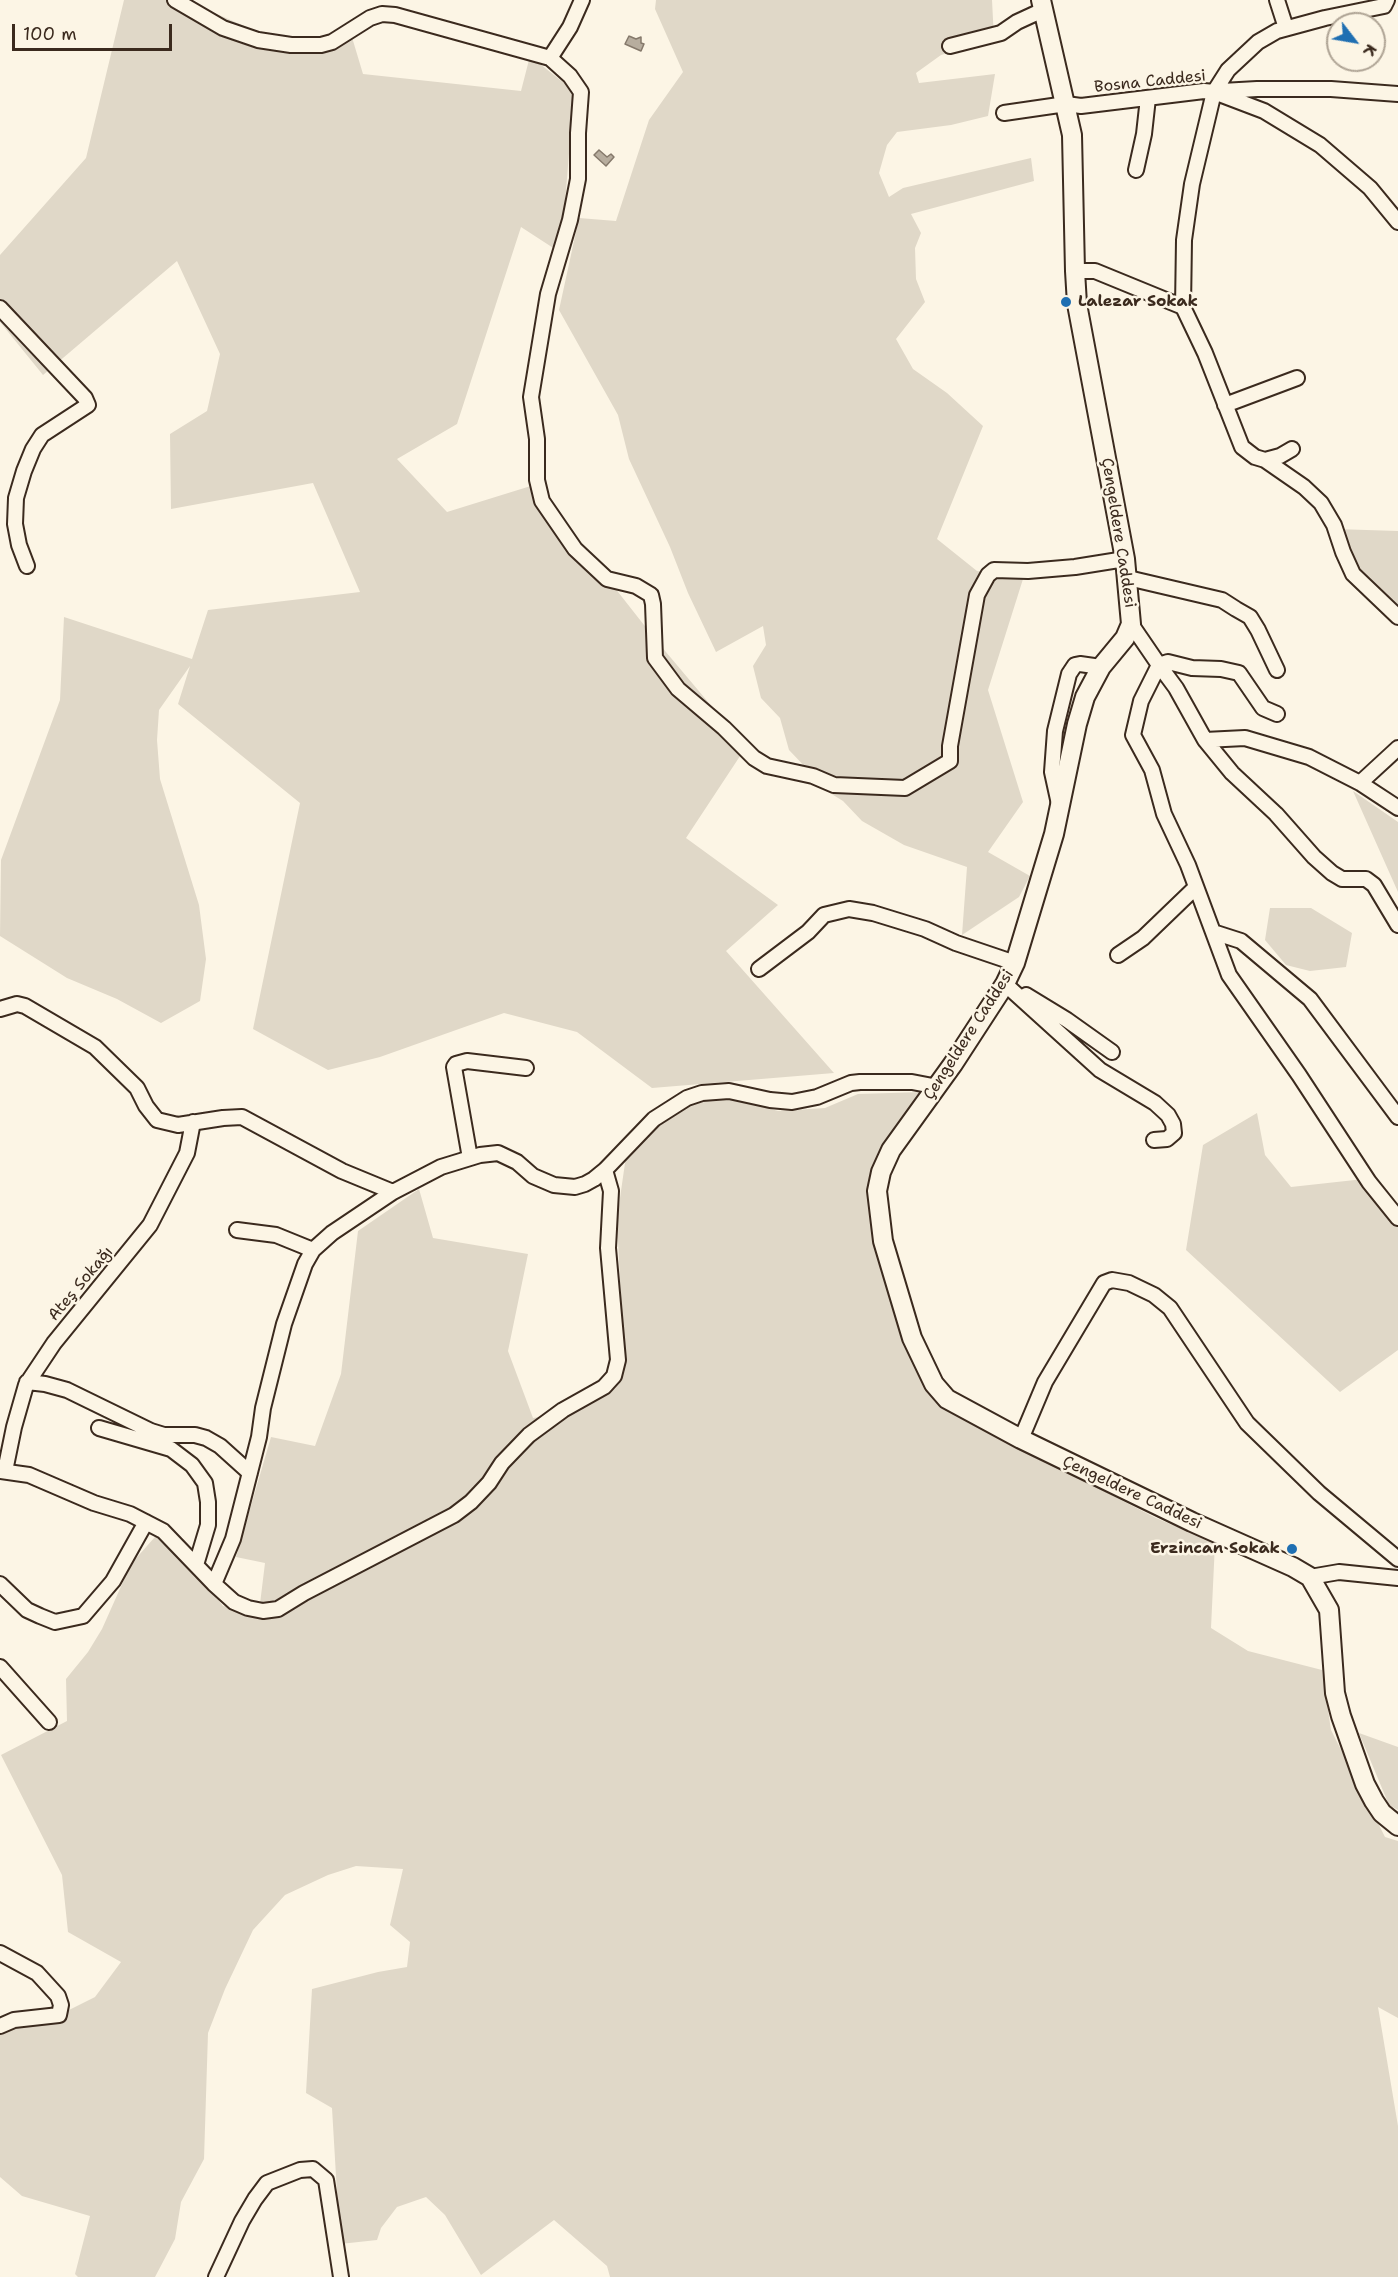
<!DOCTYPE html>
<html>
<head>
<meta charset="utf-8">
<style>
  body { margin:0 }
  #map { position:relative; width:1398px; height:2277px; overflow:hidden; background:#fcf5e5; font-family:"Shantell Sans",sans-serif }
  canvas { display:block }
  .north { position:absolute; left:1326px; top:12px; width:60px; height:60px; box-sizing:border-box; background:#fcf5e5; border:2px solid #afa495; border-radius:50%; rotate:121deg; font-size:16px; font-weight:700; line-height:24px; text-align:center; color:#3b2a1e }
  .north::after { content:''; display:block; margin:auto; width:21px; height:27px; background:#1f6fb2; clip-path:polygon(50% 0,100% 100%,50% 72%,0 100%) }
  .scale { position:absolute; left:12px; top:24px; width:160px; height:27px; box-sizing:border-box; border:3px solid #3b2a1e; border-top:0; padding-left:8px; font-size:18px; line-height:21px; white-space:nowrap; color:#3b2a1e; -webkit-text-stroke:4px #fcf5e5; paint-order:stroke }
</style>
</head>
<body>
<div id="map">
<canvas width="1398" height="2277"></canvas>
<div class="north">K</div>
<div class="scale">100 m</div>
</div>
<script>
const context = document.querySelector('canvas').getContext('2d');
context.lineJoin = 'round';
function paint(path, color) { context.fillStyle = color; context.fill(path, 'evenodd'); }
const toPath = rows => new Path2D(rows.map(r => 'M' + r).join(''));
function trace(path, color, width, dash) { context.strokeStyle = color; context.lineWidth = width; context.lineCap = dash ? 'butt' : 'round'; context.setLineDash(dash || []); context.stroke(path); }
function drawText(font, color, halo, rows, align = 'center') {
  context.font = font + ' "Shantell Sans",sans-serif'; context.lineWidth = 5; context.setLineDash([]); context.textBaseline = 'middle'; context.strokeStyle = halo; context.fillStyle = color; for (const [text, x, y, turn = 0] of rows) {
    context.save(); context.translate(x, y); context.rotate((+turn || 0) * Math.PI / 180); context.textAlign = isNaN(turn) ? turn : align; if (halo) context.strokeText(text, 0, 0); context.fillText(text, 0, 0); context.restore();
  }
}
paint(toPath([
  [124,0,185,0,251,29,315,48,351,34,363,74,521,91,530,56,574,91,561,253,521,227,457,424,397,459,447,512,534,485,655,639,746,747,686,838,778,905,726,951,834,1073,652,1088,577,1032,504,1013,380,1057,328,1070,253,1029,300,803,178,704,190,666,159,710,157,740,160,779,199,905,206,959,200,1001,161,1023,117,999,67,978,0,936,1,860,60,700,64,617,192,659,208,610,360,592,313,483,171,509,170,434,207,411,220,354,177,261,43,375,0,322,0,255,86,158],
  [656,0,992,0,994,39,941,55,916,73,919,83,995,74,988,116,951,125,897,132,887,145,879,173,889,197,903,188,1031,158,1034,181,911,214,921,233,915,248,916,279,925,302,896,339,913,369,947,393,983,426,937,539,977,571,1023,579,988,690,1023,802,988,852,1030,876,1019,897,962,935,967,867,904,845,862,821,843,801,830,793,789,750,780,718,761,698,753,666,766,645,763,626,716,652,688,593,670,547,629,459,618,415,559,310,579,218,616,221,649,120,683,72,655,9],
  [1335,529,1398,531,1398,617,1359,576],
  [1353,791,1398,822,1398,892],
  [1270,908,1311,908,1352,933,1346,967,1310,971,1286,965,1265,940],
  [923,1092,870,1188,926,1385,1015,1445,1156,1518,1215,1543,1211,1628,1248,1651,1322,1670,1331,1730,1385,1837,1398,1841,1398,2018,1378,2007,1398,2126,1398,2277,610,2277,607,2266,554,2220,481,2275,445,2215,426,2197,397,2207,381,2228,377,2240,340,2244,332,2108,306,2093,312,1989,378,1972,407,1967,410,1942,390,1925,403,1869,356,1866,328,1875,285,1895,253,1930,225,1989,208,2033,204,2159,181,2202,175,2239,155,2277,78,2277,75,2274,90,2216,22,2196,0,2177,0,2026,59,2015,95,1997,121,1962,68,1932,62,1875,1,1755,67,1721,66,1679,88,1652,102,1629,131,1564,162,1529,223,1606,259,1612,265,1563,236,1557,271,1437,315,1446,341,1374,358,1231,419,1189,433,1238,528,1254,508,1351,533,1418,563,1413,624,1366,617,1219,626,1156,687,1101,721,1094,778,1111,825,1108,858,1094],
  [1257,1113,1265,1155,1291,1187,1364,1179,1398,1219,1398,1350,1340,1392,1186,1250,1203,1145],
  [1359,1733,1398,1747,1398,1810,1389,1805]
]), '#e0d8c8');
const water = toPath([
  [629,36,636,39,641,37,641,43,644,44,641,51,625,44,629,36],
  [599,150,607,157,611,154,614,157,606,166,594,155,599,150]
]);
paint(water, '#b7ad9e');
trace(water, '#85796b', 1.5);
const minor = toPath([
  [175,0,223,28,258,40,291,45,321,45,332,42,370,18,382,14,395,15,550,58,570,76,581,92,578,133,578,179,570,220,548,294,531,397,537,439,537,480,542,501,575,549,607,579,636,586,651,595,653,604,655,658,678,689,724,728,754,758,767,766,813,776,834,785,905,788,950,761,950,746,977,595,988,575,994,570,1028,571,1075,567,1125,559],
  [1277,0,1286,28],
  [1387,0,1384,6,1325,18,1277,31,1258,42,1228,70,1214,92,1192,184,1184,240,1183,307,1205,353,1242,447,1255,457,1265,460,1304,487,1321,503,1334,525,1343,552,1353,574,1398,617],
  [950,46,1001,33,1017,22,1043,10],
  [550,58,570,27,582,0],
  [1222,91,1257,89,1331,89,1398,94],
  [1004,113,1066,104,1081,106,1204,91,1214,92,1264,111,1320,145,1370,188,1398,222],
  [1136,170,1144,134,1148,98],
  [1075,271,1095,271,1183,307],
  [0,308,85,398,88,405,42,435,33,449,24,471,16,498,15,524,19,545,27,566],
  [1225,405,1297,378],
  [1265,460,1280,456,1292,449],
  [1128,578,1222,600,1236,609,1250,617,1258,630,1277,670],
  [1131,624,1159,665,1141,701,1133,735,1152,770,1164,814,1188,865,1229,975,1299,1075,1369,1182,1398,1218],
  [1277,714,1263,708,1239,673,1221,669,1192,668,1168,662,1159,665,1176,688,1205,740,1245,738,1309,757,1360,783,1398,808],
  [1205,740,1232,773,1276,814,1314,857,1332,873,1342,879,1366,879,1374,885,1398,925],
  [1360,783,1398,748],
  [1059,804,1052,772,1055,731,1069,674,1075,665,1080,664,1101,667],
  [1213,932,1241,941,1310,999,1398,1117],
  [1118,955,1143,938,1196,887],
  [759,969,808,932,824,915,849,909,873,913,925,929,956,943,1015,963],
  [1005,984,1100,1070,1155,1103,1168,1115,1173,1124,1174,1133,1167,1139,1154,1140],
  [1026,995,1067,1020,1112,1052],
  [0,1009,17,1004,25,1006,95,1047,137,1088,146,1106,157,1120,178,1125,223,1118,242,1117,342,1171,393,1192],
  [470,1158,454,1067,456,1064,467,1061,526,1068],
  [237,1230,276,1235,313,1250],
  [27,1382,45,1384,67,1390,151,1431,164,1435,195,1435,206,1438,220,1446,250,1473],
  [99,1428,171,1449,192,1465,205,1483,208,1502,208,1525,196,1565],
  [1021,1439,1045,1382,1104,1283,1112,1280,1129,1283,1154,1295,1170,1308,1247,1423,1319,1493,1398,1559],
  [0,1471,29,1475,94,1503,130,1514,163,1531,214,1584,234,1602,248,1608,263,1611,278,1609,304,1593,454,1515,471,1502,489,1483,502,1463,529,1435,563,1410,604,1387,614,1376,618,1360,608,1248,611,1191,605,1170],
  [5,1471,14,1427,26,1385,54,1343,150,1225,187,1153,193,1122],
  [1310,1577,1339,1572,1398,1578],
  [0,1584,27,1610,40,1616,55,1622,83,1616,113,1581,146,1522],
  [214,1584,233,1539,259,1437,263,1408,284,1324,305,1264,313,1250,332,1233,393,1192,441,1167,480,1155,498,1153,517,1162,533,1176,554,1185,575,1187,585,1184,594,1179,605,1170,654,1119,687,1098,702,1093,729,1091,770,1100,792,1102,817,1097,851,1083,860,1082,912,1082,938,1087],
  [0,1667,49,1722],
  [0,1953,37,1973,58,1996,61,2005,59,2015,14,2020,0,2026],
  [216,2277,242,2221,255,2199,267,2183,300,2170,313,2169,326,2180,341,2277]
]);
const major = toPath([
  [1041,0,1072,135,1075,271,1077,304,1125,559,1131,624,1125,638,1101,667,1085,697,1077,724,1054,834,1015,963,1005,984,953,1064,891,1150,881,1172,877,1191,883,1241,912,1338,934,1384,947,1399,1021,1439,1192,1522,1293,1567,1310,1577,1329,1610,1335,1693,1341,1716,1365,1784,1374,1801,1382,1813,1398,1826]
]);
trace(minor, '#3b2a1e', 18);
trace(major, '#3b2a1e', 22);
trace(minor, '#fcf5e5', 14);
trace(major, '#fcf5e5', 18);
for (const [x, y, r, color] of [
  [1066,302,6,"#1f6fb2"],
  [1292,1549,6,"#1f6fb2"]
]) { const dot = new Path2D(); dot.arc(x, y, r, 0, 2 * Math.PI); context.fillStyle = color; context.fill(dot); trace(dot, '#fcf5e5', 2); }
drawText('16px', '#3b2a1e', '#fcf5e5', [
  ["Bosna Caddesi",1150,82,-6],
  ["Çengeldere Caddesi",1118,533,81],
  ["Çengeldere Caddesi",969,1035,-57],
  ["Ateş Sokağı",81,1284,-50],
  ["Çengeldere Caddesi",1132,1493,25]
]);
drawText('bold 16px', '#3b2a1e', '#fcf5e5', [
  ["Lalezar Sokak",1078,302],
  ["Erzincan Sokak",1280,1549,"right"]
], 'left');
</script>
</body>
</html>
